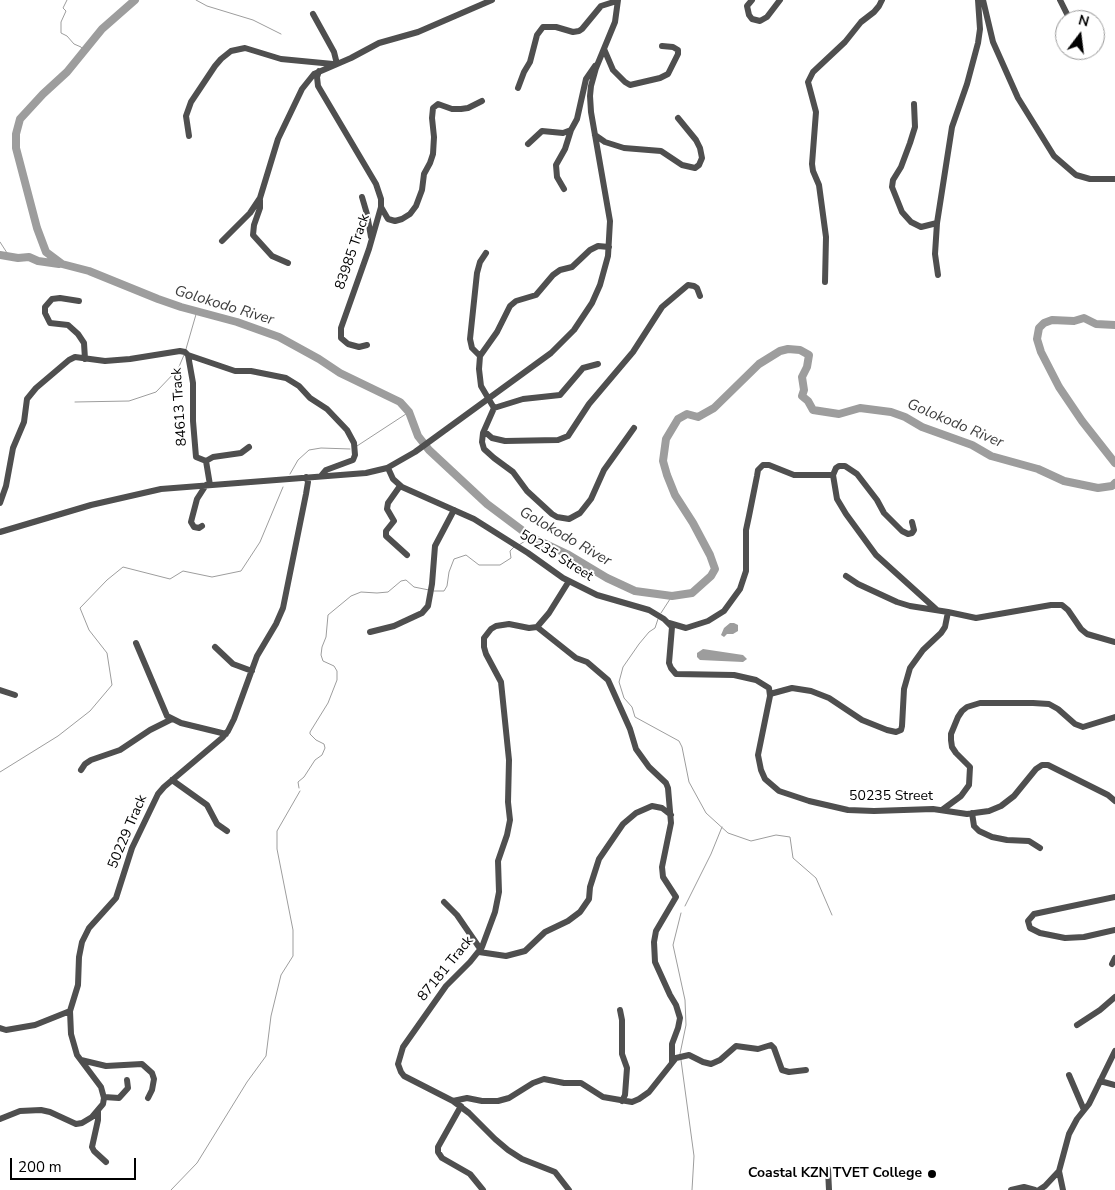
<!DOCTYPE html>
<html>
<head>
<meta charset="utf-8">
<style>
  body { margin:0 }
  #map { position:relative; width:1115px; height:1190px; overflow:hidden; background:#fff; font-family:"Nunito Sans",sans-serif }
  canvas { display:block }
  .north { position:absolute; left:1055px; top:10px; width:50px; height:50px; box-sizing:border-box; background:#fff; border:1px solid #999; border-radius:50%; rotate:15deg; font-size:14px; font-weight:700; line-height:20px; text-align:center; color:#000 }
  .north::after { content:''; display:block; margin:auto; width:18px; height:22px; background:#000; clip-path:polygon(50% 0,100% 100%,50% 72%,0 100%) }
  .scale { position:absolute; left:10px; top:1158px; width:126px; height:22px; box-sizing:border-box; border:2px solid #000; border-top:0; padding-left:6px; font-size:15px; line-height:18px; white-space:nowrap; color:#000; -webkit-text-stroke:4px #fff; paint-order:stroke }
</style>
</head>
<body>
<div id="map">
<canvas width="1115" height="1190"></canvas>
<div class="north">N</div>
<div class="scale">200 m</div>
</div>
<script>
const context = document.querySelector('canvas').getContext('2d');
context.lineJoin = 'round';
function paint(path, color) { context.fillStyle = color; context.fill(path, 'evenodd'); }
const toPath = rows => new Path2D(rows.map(r => 'M' + r).join(''));
function trace(path, color, width, dash) { context.strokeStyle = color; context.lineWidth = width; context.lineCap = dash ? 'butt' : 'round'; context.setLineDash(dash || []); context.stroke(path); }
function drawText(font, color, halo, rows, align = 'center') {
  context.font = font + ' "Nunito Sans",sans-serif'; context.lineWidth = 4; context.setLineDash([]); context.textBaseline = 'middle'; context.strokeStyle = halo; context.fillStyle = color; for (const [text, x, y, turn = 0] of rows) {
    context.save(); context.translate(x, y); context.rotate((+turn || 0) * Math.PI / 180); context.textAlign = isNaN(turn) ? turn : align; if (halo) context.strokeText(text, 0, 0); context.fillText(text, 0, 0); context.restore();
  }
}
paint(toPath([
  [730,623,734,623,738,625,738,631,733,634,727,634,724,637,721,635,724,628],
  [703,649,743,655,747,659,743,662,700,660,697,657,697,653]
]), '#9d9d9d');
trace(toPath([
  [67,0,63,8,66,11,61,22,61,33,67,36,74,44,81,47,84,51],
  [196,0,207,6,253,20,281,34],
  [0,242,9,256],
  [186,349,197,311],
  [75,402,129,401,156,392,178,369,184,355],
  [357,446,409,412],
  [290,474,298,460,309,450,321,448,350,449],
  [519,545,531,537],
  [434,591,444,591,447,586,449,572,454,559,466,555,479,565,500,565,511,558,510,551,514,547],
  [661,613,672,596],
  [658,619,655,628,649,632,639,644,623,667,619,682,624,698,632,707,635,717,679,741,682,747,689,782,706,813,728,833,751,841,776,835,790,837,793,858,816,878,832,915],
  [0,772,58,736,90,711,112,685,107,653,89,630,80,608,107,580,123,567,170,579,183,571,212,577,241,571,260,542,283,487],
  [299,788,298,782,304,777,315,760,322,755,325,748,324,744,316,740,310,734,310,732,328,703,337,680,337,671,334,666,323,661,321,655,322,647,326,637,328,615,351,596,361,592,377,593,388,592,401,581,406,580,414,587,429,590],
  [685,906,711,854,722,827],
  [680,1054,686,1025,685,1000,673,945,681,913],
  [681,1060,694,1156,692,1190],
  [171,1190,197,1163,247,1082,266,1056,271,1016,281,975,293,956,293,930,277,849,277,831,300,791]
]), '#9d9d9d', 1);
trace(toPath([
  [135,0,102,29,67,72,43,94,20,119,16,134,16,148,37,228,46,252,62,264,89,271,158,299,181,307,237,322,279,337,319,359,340,373,400,402,409,412,418,436,429,450,487,504,531,537,567,554,607,578,635,591,672,596,692,593,711,576,715,569,710,555,693,523,675,495,667,475,663,461,666,439,678,419,687,414,698,417,714,408,759,364,780,351,788,349,800,350,809,355,807,367,802,377,804,390,802,396,808,401,813,410,839,414,860,408,891,412,905,417,922,427,972,445,991,456,1038,469,1064,481,1098,488,1112,486,1115,483],
  [0,255,18,258,29,257,38,261,59,264],
  [1115,325,1096,324,1084,318,1074,321,1052,320,1044,323,1039,328,1037,339,1041,352,1059,387,1082,421,1115,463]
]), '#9d9d9d', 8);
trace(toPath([
  [752,0,747,6,749,15,752,19,760,21,767,17,780,0],
  [983,0,993,42,1018,98,1054,156,1076,175,1090,179,1115,179],
  [1060,0,1070,20],
  [313,14,334,52,337,64],
  [604,49,613,70,625,82,630,85,660,78,668,74,678,54,678,50,673,47,662,46],
  [319,71,317,77,318,86,376,184,381,199,381,207,369,249,341,328,341,338,348,344,359,347,367,345],
  [518,88,524,72,530,62,537,35,543,27,556,27,573,32,579,31,582,29,601,6,617,1],
  [914,104,915,127,910,143,901,167,893,180,892,187,902,212,911,222,921,227,937,223],
  [595,135,605,142,624,148,661,151,682,165,695,168,699,165,702,158,700,148,696,140,678,118],
  [189,136,186,116,191,102,215,66,221,59,231,51,245,48,281,59,333,64],
  [528,144,542,131,563,133,571,130],
  [564,189,557,177,556,165,565,149,571,130,577,119,586,79,595,66],
  [362,197,367,214,371,237],
  [260,200,260,208,254,225,253,235,272,256,288,263],
  [381,207,388,219,395,221,402,219,410,214,416,206,422,190,424,174,430,163,433,154,434,137,432,118,433,108,438,104,452,109,461,109,468,108,482,101],
  [222,241,250,213,260,198,278,139,302,89,314,74,351,58,379,43,418,32,492,0],
  [609,247,598,246,590,250,572,267,560,270,553,275,536,295,516,301,510,306,497,332,480,356,479,369,481,386,494,408,483,433,482,442,484,449,494,458,513,472,527,491,552,514,557,517,569,519,580,513,591,499,604,470,634,428],
  [938,275,935,254,937,223,952,127,967,84,978,43,980,29,978,0],
  [825,282,826,237,819,185,813,171,812,164,816,112,808,82,813,72,845,42,861,22,874,12,879,6,882,0],
  [79,301,60,298,52,299,45,307,45,313,50,323,68,325,78,334,84,343,85,359],
  [188,355,193,383,193,421,196,457,206,461],
  [480,356,472,348,470,339,477,273,480,262,486,253],
  [494,408,523,399,560,395,583,368,598,364],
  [484,431,492,438,505,441,558,440,568,436,589,404,633,352,662,307,688,285,694,286,697,288,700,296],
  [388,468,393,479,402,487,474,519,528,553,563,578,597,595,649,610,664,619,672,627,669,663,671,668,676,674,734,675,756,680,769,688,770,696,758,755,761,770,765,779,779,791,809,801,848,810,874,811,933,809,967,814,989,811,1001,806,1014,796,1036,769,1042,765,1048,765,1108,795,1115,801],
  [210,485,206,461,213,457,241,453,249,447],
  [400,486,388,503,387,509,394,521,386,531,386,536,407,555],
  [0,503,6,486,13,448,24,422,27,399,36,388,69,360,75,357,105,361,130,359,180,351,185,352,188,355,235,371,251,371,286,378,299,386,310,398,327,409,347,430,354,443,355,455,353,460,326,470,321,476],
  [912,522,914,530,912,533,908,534,902,531,884,513,877,500,857,474,845,466,839,466,836,468,833,475,837,499,846,514,876,555,937,610],
  [202,526,199,528,194,527,191,522,192,518,197,499,206,485],
  [0,532,91,505,161,489,366,473,387,468,415,452,551,353,574,330,592,303,600,285,608,256,610,221,591,112,590,96,591,86,596,68,615,22,618,0],
  [846,576,858,584,897,602,910,606,948,612],
  [569,581,549,613,537,627,529,628,509,624,496,626,491,629,484,638,484,647,486,654,501,682,509,760,508,802,510,820,507,835,498,861,499,892,495,912,482,947,470,962,446,986,403,1047,398,1064,401,1072,404,1076,453,1101,469,1113,495,1139,508,1150,522,1159,555,1172,569,1190],
  [669,623,686,628,708,621,724,611,740,589,746,571,746,530,749,516,757,476,758,470,763,465,769,465,794,475,833,475],
  [537,627,576,658,587,662,608,680,630,729,636,749,649,767,666,783,668,788,671,823,662,867,663,877,676,897,656,931,654,942,655,962,670,995,676,1005,680,1018,678,1028,672,1044,672,1062],
  [370,632,394,626,422,613,428,606,432,584,435,546,454,510],
  [136,643,167,716,181,723,226,734],
  [215,647,233,664,252,671],
  [0,690,15,695],
  [770,694,792,688,811,691,829,698,862,720,887,730,896,732,901,730,902,726,904,689,910,668,923,650,941,633,945,627,948,612,976,618,1051,605,1062,605,1068,610,1081,629,1087,634,1115,642],
  [81,770,85,764,91,760,120,750,150,730,172,719],
  [172,780,207,805,217,824,227,831],
  [942,810,961,796,969,785,970,767,956,753,952,747,951,740,951,734,958,717,962,711,967,707,980,703,1033,703,1049,704,1058,709,1075,724,1083,727,1115,717],
  [972,813,974,826,979,831,992,837,1007,840,1029,841,1040,848],
  [1115,897,1034,914,1028,921,1030,928,1040,933,1065,938,1084,937,1115,930],
  [444,902,457,915,481,950],
  [479,952,506,956,525,951,545,932,568,921,580,912,589,899,590,887,599,859,623,824,636,813,652,806,662,808,671,815],
  [1112,964,1115,958],
  [620,1010,622,1020,622,1054,627,1068,625,1095,622,1101],
  [1077,1025,1100,1010,1115,997],
  [0,1028,6,1030,35,1025,70,1011],
  [81,1060,106,1066,142,1064,152,1073,154,1079,152,1090,148,1098],
  [1069,1075,1084,1110],
  [1100,1081,1115,1085],
  [104,1097,119,1098,128,1088,127,1080],
  [453,1101,467,1098,482,1101,498,1101,509,1098,533,1083,544,1079,564,1083,581,1083,603,1097,632,1102,639,1099,649,1092,676,1058,689,1055,703,1062,711,1064,720,1060,736,1046,758,1049,771,1045,774,1048,782,1070,789,1072,806,1070],
  [461,1106,438,1147,438,1152,442,1158,470,1174,483,1190],
  [98,1111,98,1120,92,1147,94,1151,106,1162],
  [0,1119,20,1111,41,1110,50,1112,76,1124,82,1123,92,1117,103,1104,104,1098,101,1087,77,1055,71,1034,70,1011,78,985,79,957,82,942,89,928,116,898,132,848,158,794,164,787,222,738,228,731,234,719,257,656,276,624,283,608,306,494,308,482,306,477],
  [828,1169,829,1190],
  [1011,1190,1024,1187,1035,1190],
  [1039,1190,1045,1186,1059,1171],
  [1063,1190,1059,1171,1069,1134,1077,1119,1089,1104,1115,1051]
]), '#4f4f4f', 6);
for (const [x, y, r, color] of [
  [932,1174,5,"#000"]
]) { const dot = new Path2D(); dot.arc(x, y, r, 0, 2 * Math.PI); context.fillStyle = color; context.fill(dot); trace(dot, '#fff', 2); }
drawText('14px', '#000', '#fff', [
  ["83985 Track",353,252,-71],
  ["84613 Track",180,407,-94],
  ["50235 Street",556,556,32],
  ["50235 Street",891,797],
  ["50229 Track",128,832,-67],
  ["87181 Track",446,969,-51]
]);
drawText('bold 14px', '#000', '#fff', [
  ["Coastal KZN TVET College",922,1174]
], 'right');
drawText('italic 15px', '#3e3e3e', '#fff', [
  ["Golokodo River",224,306,17],
  ["Golokodo River",955,424,23],
  ["Golokodo River",565,537,30]
]);
</script>
</body>
</html>
